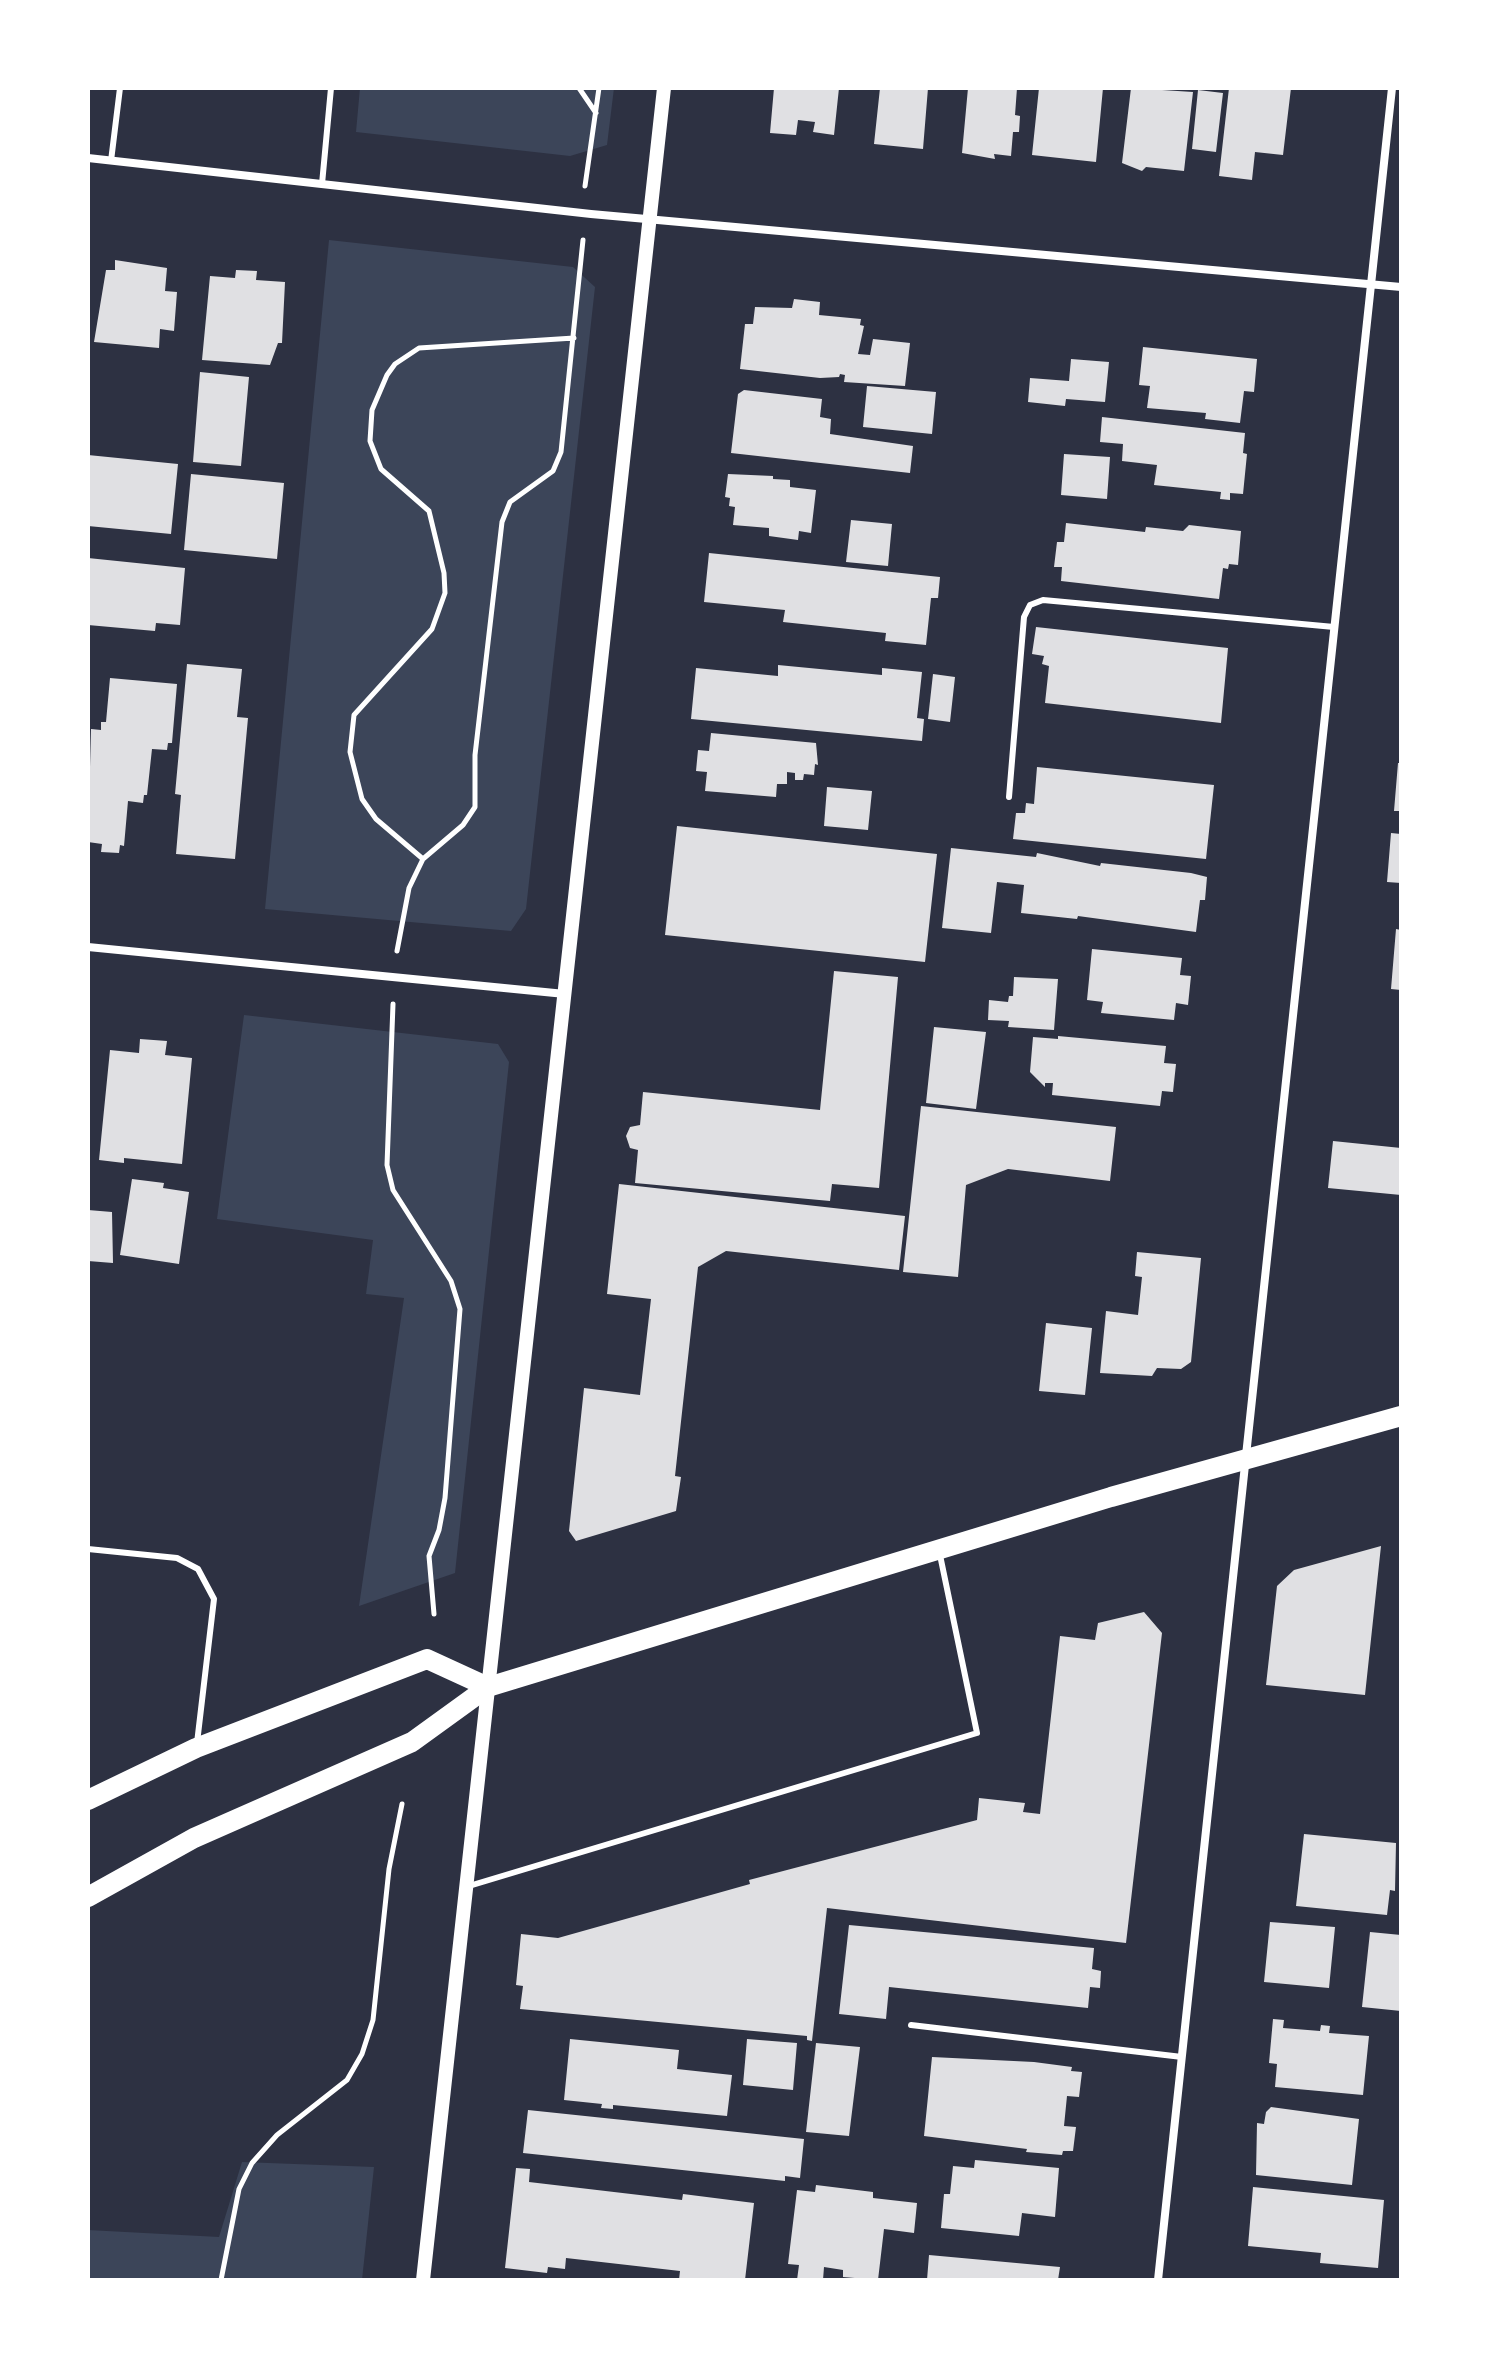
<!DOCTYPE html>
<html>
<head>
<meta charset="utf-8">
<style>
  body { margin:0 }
  #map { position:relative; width:1489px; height:2368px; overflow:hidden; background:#2d3142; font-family:Mulish,sans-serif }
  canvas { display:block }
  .frame { position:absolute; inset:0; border:90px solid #fff; pointer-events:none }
</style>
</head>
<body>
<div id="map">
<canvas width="1489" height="2368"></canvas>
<div class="frame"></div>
</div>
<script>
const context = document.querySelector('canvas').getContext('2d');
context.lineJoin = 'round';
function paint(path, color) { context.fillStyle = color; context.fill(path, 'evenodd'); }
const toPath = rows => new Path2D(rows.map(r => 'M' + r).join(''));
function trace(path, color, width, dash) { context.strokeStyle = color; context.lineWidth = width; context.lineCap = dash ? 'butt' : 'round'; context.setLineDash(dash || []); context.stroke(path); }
paint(toPath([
  [360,88,614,88,607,145,570,156,356,132],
  [329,240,573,267,595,287,526,909,511,931,265,909],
  [244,1015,498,1044,509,1062,455,1573,359,1606,404,1298,366,1294,373,1240,217,1219],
  [242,2162,374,2167,362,2280,88,2280,88,2230,219,2237]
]), '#3c4559');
paint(toPath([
  [774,88,839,88,834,135,813,132,815,122,798,120,796,135,770,133],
  [880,88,928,88,923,149,874,144],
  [968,88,1017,88,1015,115,1020,116,1019,132,1013,132,1011,156,994,154,995,159,962,153],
  [1039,88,1103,88,1096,162,1032,155],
  [1131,88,1193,92,1184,171,1146,167,1142,171,1122,163],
  [1229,88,1291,88,1283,155,1255,152,1252,180,1219,176],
  [1198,90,1223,93,1216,152,1192,149],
  [115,260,167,268,165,291,177,292,174,331,160,329,159,348,94,342,106,270,115,270],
  [236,270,257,271,256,280,285,282,282,343,278,343,270,365,202,360,210,276,235,278],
  [794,299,820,302,819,315,861,319,860,325,864,326,858,354,870,355,873,339,910,343,905,386,844,382,845,375,840,374,839,377,820,378,740,369,745,324,753,324,755,307,792,308],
  [1143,347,1257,359,1254,392,1244,391,1240,423,1205,419,1206,413,1147,408,1150,386,1139,385],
  [1071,359,1109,362,1105,402,1066,399,1065,406,1028,402,1030,378,1069,381],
  [200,372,249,377,241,466,193,462],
  [867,386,936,392,932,434,863,427],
  [744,390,822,399,820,417,831,419,830,434,913,446,910,473,731,453,738,394],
  [1102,417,1245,433,1243,453,1247,454,1243,494,1230,493,1230,500,1220,499,1221,492,1154,485,1157,465,1122,461,1123,444,1100,442],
  [1064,454,1110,457,1107,499,1061,495],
  [88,455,178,464,171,534,88,526],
  [191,474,284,483,277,559,184,550],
  [728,474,773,476,773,479,790,480,790,487,816,490,811,533,799,531,798,540,769,536,769,528,733,525,735,507,729,506,730,498,725,497],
  [851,520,892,524,888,566,846,562],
  [1066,523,1145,532,1146,527,1183,531,1189,525,1241,531,1238,565,1229,564,1228,569,1223,568,1219,599,1061,581,1062,567,1054,567,1057,542,1064,542],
  [709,553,940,577,938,598,931,598,926,645,885,641,886,633,783,622,785,610,704,602],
  [88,558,185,568,180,625,156,623,155,631,88,625],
  [1036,627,1228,648,1221,723,1045,703,1049,666,1042,664,1044,656,1032,654],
  [187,664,242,669,237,717,248,718,235,859,176,854,181,795,175,794],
  [778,665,882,675,882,668,922,672,917,718,924,719,922,741,691,719,696,668,778,676],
  [933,674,955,677,950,722,928,719],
  [110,678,177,684,172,743,168,743,167,750,152,749,147,795,144,795,143,803,128,801,124,846,120,845,119,853,101,852,102,844,88,842,91,729,101,730,101,722,106,722],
  [711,733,816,743,818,765,815,764,814,775,804,774,803,780,795,780,795,773,787,772,787,784,777,784,776,797,705,791,707,772,696,771,698,750,709,751],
  [1398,763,1401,763,1401,811,1394,811],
  [1037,767,1214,785,1206,859,1013,839,1016,813,1025,813,1026,803,1034,804],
  [827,787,872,791,868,830,824,826],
  [677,826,937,854,925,962,665,935],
  [1391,833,1401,834,1401,883,1387,882],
  [951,848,1036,857,1037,853,1100,866,1101,863,1191,873,1207,877,1205,900,1200,900,1196,932,1078,916,1077,919,1021,913,1024,885,997,882,991,933,942,928],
  [1396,929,1401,930,1401,990,1391,989],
  [1092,949,1182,958,1180,975,1191,976,1188,1005,1176,1003,1174,1020,1101,1013,1103,1002,1087,1000],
  [834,971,898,977,879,1188,832,1184,830,1201,635,1183,638,1150,630,1148,626,1136,630,1127,640,1125,643,1092,820,1110],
  [1014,977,1058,979,1054,1030,1008,1027,1009,1021,988,1020,989,1000,1008,1002,1009,996,1013,996],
  [934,1027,986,1032,976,1109,926,1103],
  [1058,1036,1166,1046,1164,1063,1176,1064,1173,1092,1162,1091,1160,1106,1052,1095,1053,1083,1045,1083,1045,1087,1030,1072,1033,1037,1058,1039],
  [140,1039,167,1041,165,1055,192,1058,182,1164,124,1158,124,1163,99,1160,110,1050,139,1053],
  [921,1106,1116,1127,1110,1181,1008,1169,966,1185,958,1277,903,1272],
  [1333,1141,1401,1148,1401,1195,1328,1188],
  [132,1179,164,1183,163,1188,189,1192,179,1264,120,1255],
  [619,1184,905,1216,899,1270,726,1251,698,1267,675,1476,681,1477,676,1511,576,1541,569,1531,584,1388,640,1395,651,1299,607,1294],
  [88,1210,112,1212,113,1263,88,1261],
  [1137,1252,1201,1258,1191,1362,1181,1369,1157,1368,1152,1376,1100,1373,1106,1311,1138,1315,1142,1277,1135,1276],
  [1046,1323,1092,1328,1085,1395,1039,1391],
  [1381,1546,1365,1695,1266,1685,1277,1586,1294,1570],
  [1144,1612,1162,1633,1126,1943,827,1908,812,2041,807,2040,807,2036,520,2009,523,1986,516,1985,521,1934,558,1938,750,1884,749,1880,977,1820,979,1798,1025,1803,1023,1812,1040,1814,1060,1636,1095,1640,1098,1623],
  [1304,1834,1396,1843,1395,1891,1390,1890,1387,1915,1296,1906],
  [1270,1922,1335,1927,1329,1988,1264,1982],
  [849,1925,1094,1948,1092,1969,1101,1971,1100,1988,1090,1987,1088,2008,889,1987,886,2019,839,2014],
  [1370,1932,1401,1935,1401,2011,1362,2007],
  [1273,2019,1284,2020,1283,2028,1320,2031,1321,2025,1330,2026,1329,2033,1369,2036,1363,2095,1275,2087,1277,2064,1269,2063],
  [570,2039,679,2050,677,2069,732,2075,727,2116,613,2105,613,2109,601,2108,602,2104,564,2100],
  [747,2039,797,2043,793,2090,743,2085],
  [816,2043,860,2047,849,2136,806,2132],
  [932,2057,1034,2062,1072,2067,1071,2071,1082,2072,1079,2097,1067,2096,1064,2126,1076,2127,1073,2151,1063,2151,1062,2155,1026,2152,1027,2149,924,2136],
  [1271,2107,1359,2119,1352,2185,1256,2175,1257,2123,1264,2124,1266,2112],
  [528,2110,804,2139,800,2178,785,2176,785,2181,523,2153],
  [975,2160,1059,2168,1055,2217,1022,2213,1019,2236,941,2228,944,2194,950,2194,953,2166,974,2168],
  [516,2168,530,2169,529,2182,682,2200,683,2194,754,2203,745,2280,679,2280,680,2271,566,2258,565,2269,548,2267,547,2273,505,2268],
  [816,2185,873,2192,873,2198,917,2203,914,2233,884,2229,878,2280,843,2277,843,2270,824,2267,823,2280,797,2280,799,2265,788,2264,797,2190,815,2192],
  [1253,2187,1384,2200,1378,2268,1320,2263,1321,2253,1248,2246],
  [929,2255,1060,2267,1058,2280,927,2280]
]), '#e0e0e3');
trace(toPath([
  [579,88,596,113],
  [585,186,599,88],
  [423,859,376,819,362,799,350,752,354,715,432,629,445,593,444,573,429,511,381,469,370,441,372,410,387,375,395,364,419,348,574,338],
  [397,951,409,888,423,859,463,825,475,807,475,755,502,522,510,502,553,471,561,452,583,240],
  [393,1004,387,1165,393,1190,451,1281,460,1309,445,1498,439,1530,429,1556,434,1614],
  [221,2280,239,2189,252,2163,277,2135,347,2080,362,2054,373,2020,389,1869,402,1804]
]), '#fff', 5);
trace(toPath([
  [111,161,120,88],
  [322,184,331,88],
  [1009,797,1024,617,1030,605,1043,600,1334,627],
  [88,1549,177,1558,198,1569,214,1599,197,1743],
  [469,1886,977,1733,940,1555],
  [911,2025,1182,2057]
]), '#fff', 6);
trace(toPath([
  [88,158,591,214,1401,287],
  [88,947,565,994],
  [1158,2280,1392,88]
]), '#fff', 8);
trace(toPath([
  [423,2280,664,88]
]), '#fff', 14);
trace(toPath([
  [88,1800,196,1748,427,1659,488,1687],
  [88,1897,194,1838,412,1742,488,1687,1111,1497,1401,1416]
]), '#fff', 20);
</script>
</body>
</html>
